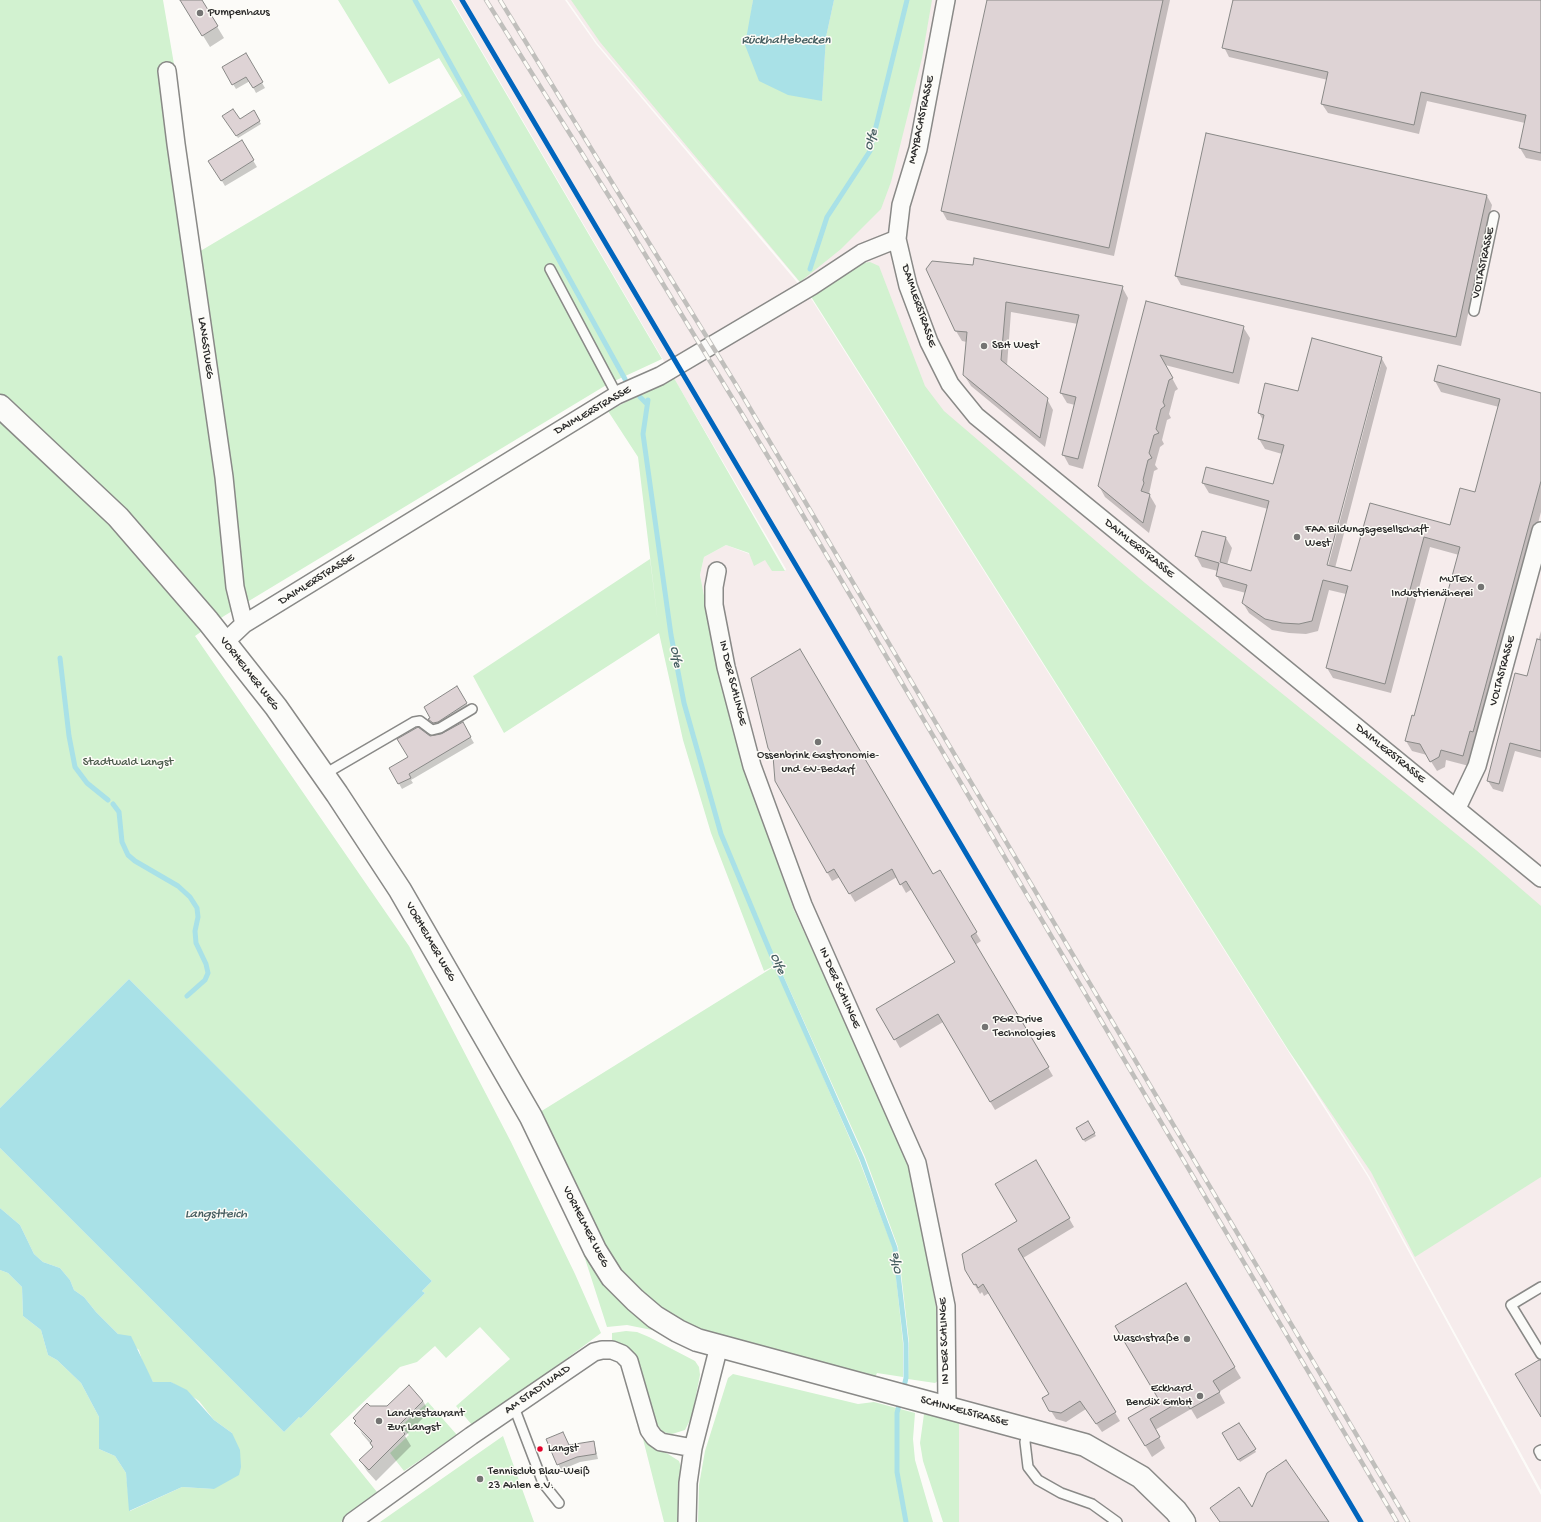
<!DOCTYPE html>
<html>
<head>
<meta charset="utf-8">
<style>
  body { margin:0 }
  canvas { display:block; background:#fcfbf8 }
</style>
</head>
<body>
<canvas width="1541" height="1522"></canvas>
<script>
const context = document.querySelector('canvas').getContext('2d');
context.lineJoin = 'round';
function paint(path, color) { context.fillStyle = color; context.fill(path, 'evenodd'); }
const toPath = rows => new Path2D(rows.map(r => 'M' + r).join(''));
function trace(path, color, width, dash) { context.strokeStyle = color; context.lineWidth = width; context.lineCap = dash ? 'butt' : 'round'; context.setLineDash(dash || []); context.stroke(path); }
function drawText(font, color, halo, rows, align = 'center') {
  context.font = font + ' "Gochi Hand",sans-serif'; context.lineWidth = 3; context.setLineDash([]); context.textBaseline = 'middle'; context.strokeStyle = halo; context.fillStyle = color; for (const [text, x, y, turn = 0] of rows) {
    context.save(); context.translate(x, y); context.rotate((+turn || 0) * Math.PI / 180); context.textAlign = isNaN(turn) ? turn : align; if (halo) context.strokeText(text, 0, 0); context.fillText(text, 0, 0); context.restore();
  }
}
paint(toPath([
  [452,0,565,0,596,44,812,300,1368,1177,1541,1495,1541,1522,959,1522,959,1423,942,1418,936,1307,910,1164,794,910,744,768,719,672,700,575,704,557,726,545,765,560,785,571,786,569],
  [567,0,1541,0,1541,1490,1369,1176,813,298,597,43]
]), '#f6ecec');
paint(toPath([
  [0,0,163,0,175,70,197,253,462,96,439,58,389,84,338,0,451,0,662,359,608,384,224,616,195,636,409,946,511,1142,575,1274,601,1333,558,1365,472,1425,456,1406,510,1359,480,1327,446,1358,435,1346,417,1362,400,1367,330,1434,377,1492,341,1522,0,1522,0,1270,8,1273,22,1287,23,1316,41,1330,48,1355,57,1360,81,1383,99,1417,99,1449,115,1456,126,1473,130,1511,182,1487,214,1489,232,1433,214,1420,199,1401,171,1382,153,1382,143,1364,139,1350,118,1334,96,1312,84,1297,74,1290,70,1280,60,1268,43,1262,34,1254,20,1225,0,1208,0,1148,284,1432,300,1416,301,1418,425,1293,422,1291,432,1281,129,979,0,1108],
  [571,0,753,0,750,22,822,100,826,37,834,0,932,0,922,58,891,182,881,209,841,249,800,282,600,42],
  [870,262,879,266,925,386,944,411,1145,583,1476,850,1541,906,1541,1177,1415,1257,1371,1172,1289,1051,810,295,856,264],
  [674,378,785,571,772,571,765,560,754,566,749,553,726,545,704,557,700,575,719,672,744,768,794,910,910,1164,936,1307,939,1380,935,1383,908,1379,909,1342,898,1247,865,1157,778,964,764,971,711,833,683,740,659,633,504,733,473,676,650,559,658,623,638,457,608,411],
  [775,966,859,1160,893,1248,903,1343,903,1377,877,1373,874,1379,680,1324,620,1274,602,1246,540,1112],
  [580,1243,647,1324,657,1331,627,1325,607,1327],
  [626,1331,637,1332,649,1337,695,1361,699,1367,700,1375,692,1416,685,1430,672,1434,663,1432,658,1426,636,1357,629,1348,612,1340,612,1333],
  [733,1374,858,1404,874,1402,915,1413,913,1439,915,1460,933,1522,698,1522,699,1485,705,1451,728,1378],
  [428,1402,457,1435,404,1471,390,1453,409,1435,401,1426],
  [924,1414,959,1422,959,1522,943,1522,923,1461,920,1443],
  [503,1436,534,1522,380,1522],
  [643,1439,655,1448,668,1454,679,1461,681,1467,680,1522,664,1522]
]), '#d2f2d0');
paint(toPath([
  [753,0,834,0,826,37,822,101,788,95,759,81,745,45],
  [129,979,432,1281,422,1291,425,1293,301,1418,299,1417,284,1432,0,1148,0,1108],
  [0,1208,20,1225,34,1254,43,1262,60,1268,70,1280,74,1290,84,1297,96,1312,118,1334,131,1336,153,1382,171,1382,187,1390,214,1420,232,1433,240,1450,241,1467,239,1475,214,1489,182,1487,129,1511,126,1473,115,1456,99,1449,99,1417,81,1383,57,1360,48,1355,41,1330,23,1316,22,1287,8,1273,0,1270]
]), '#a9e1e7');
paint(toPath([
  [184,0,201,0,224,38,210,47,189,13],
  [988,0,1170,0,1114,256,947,220,942,211],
  [1234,0,1541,0,1541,161,1526,158,1520,148,1525,123,1427,101,1419,134,1328,113,1322,104,1328,80,1229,57,1224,47],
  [245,54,265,88,256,93,250,81,236,89,223,67],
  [254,112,261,124,238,138,224,116,240,120],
  [242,142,257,167,225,186,210,161],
  [1487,196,1492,205,1461,346,1181,285,1176,276],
  [928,270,1122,287,1128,298,1083,469,1069,465,1063,454,1075,405,1067,403,1061,393,1078,324,1011,312,1007,366,1047,399,1053,410,1045,447,971,386,964,375,967,342,962,341,956,331],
  [1147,302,1243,327,1250,338,1239,384,1165,365,1178,389,1175,391,1169,414,1171,418,1167,420,1162,440,1164,444,1160,447,1155,465,1158,469,1154,471,1149,494,1156,506,1149,533,1105,497,1099,486],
  [1381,357,1387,368,1335,568,1352,572,1370,505,1451,526,1475,493,1499,407,1441,392,1435,381,1439,366,1541,394,1541,512,1479,742,1469,766,1446,760,1445,767,1437,771,1427,755,1412,751,1406,741,1415,717,1459,555,1430,547,1391,693,1333,678,1327,668,1346,594,1329,590,1318,631,1306,634,1289,633,1272,630,1249,613,1243,603,1246,593,1223,587,1217,576,1218,571,1202,567,1196,556,1226,538,1232,548,1227,565,1252,572,1268,509,1209,493,1203,483,1274,486,1282,454,1265,449,1259,439,1264,422,1259,413,1298,393],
  [1379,364,1381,364,1327,570,1325,569],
  [1541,631,1541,758,1515,751,1503,792,1493,789,1488,781,1528,677],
  [457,688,469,708,437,728,429,720],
  [462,723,474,743,411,780,413,783,402,789,390,768,409,757,430,737,442,735],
  [776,781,933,875,940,872,981,941,975,945,1053,1076,995,1110,943,1022,900,1048,878,1009,956,962,912,889,906,893,897,877,855,902,840,877,832,881],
  [1088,1122,1096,1136,1085,1142,1077,1128],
  [1036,1161,1074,1227,1023,1258,1120,1421,1102,1432,1086,1409,1066,1422,1056,1419,1043,1398,1050,1394,989,1293,984,1296,982,1292,980,1294,966,1270,1018,1222],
  [1186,1285,1241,1378,1219,1392,1225,1403,1197,1419,1191,1409,1155,1430,1165,1448,1152,1457,1129,1418,1160,1400],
  [423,1401,429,1412,405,1436,411,1446,376,1481,367,1471,360,1460,374,1448,362,1434,354,1418,370,1407,387,1407],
  [358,1426,376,1444,375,1445,361,1431],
  [1239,1424,1256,1452,1240,1462,1223,1434],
  [548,1440,569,1446,594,1442,598,1459,580,1462,561,1470]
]), '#0003');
trace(toPath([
  [415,0,625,379],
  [810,269,827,217,870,151,907,0],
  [640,397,646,403],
  [648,400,643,434,671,635,684,703,721,834,774,961,862,1159,895,1248,906,1343,906,1378,903,1391],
  [60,658,69,736,75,767,87,783,108,800],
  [113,804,119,812,122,842,128,855,135,861,178,886,190,897,197,908,198,917,195,931,196,943,206,964,208,973,205,980,187,996],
  [900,1401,897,1413,897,1472,906,1522]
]), '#a9e1e7', 5);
const building = toPath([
  [180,0,202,0,218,26,202,36,180,0],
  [987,0,1163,0,1109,248,941,211,987,0],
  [1233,0,1541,0,1541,153,1519,148,1526,115,1421,92,1414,125,1321,104,1328,72,1222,48,1233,0],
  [246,53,263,82,253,88,246,77,232,85,222,67,246,53],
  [233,109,240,119,254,110,260,121,236,136,222,116,233,109],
  [1206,133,1487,195,1456,337,1175,276,1206,133],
  [242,140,254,160,221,181,208,161,242,140],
  [974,258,1123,286,1078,459,1062,455,1076,397,1060,393,1079,315,1006,302,1001,360,1048,398,1040,438,963,375,967,332,955,331,926,269,932,261,973,265,974,258],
  [1146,301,1244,326,1233,373,1160,355,1173,378,1169,380,1163,402,1165,406,1161,409,1156,429,1159,433,1154,435,1149,453,1152,458,1148,460,1143,480,1144,483,1141,491,1150,494,1143,523,1098,486,1146,301],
  [1312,338,1382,357,1327,565,1351,571,1370,503,1450,525,1460,488,1475,492,1500,399,1434,381,1438,365,1541,393,1541,481,1473,732,1470,731,1463,756,1441,750,1439,757,1430,762,1420,744,1405,741,1412,715,1414,716,1460,547,1424,537,1385,684,1326,668,1348,586,1323,580,1312,621,1299,624,1282,623,1265,619,1242,603,1247,585,1216,576,1219,563,1195,556,1202,531,1226,537,1220,562,1251,571,1269,501,1202,483,1206,467,1273,484,1284,445,1258,439,1264,415,1258,413,1265,383,1298,391,1312,338],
  [1537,639,1541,640,1541,751,1510,743,1499,784,1487,781,1515,673,1527,676,1537,639],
  [800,649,933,874,940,870,977,932,971,936,1049,1067,990,1102,938,1014,894,1040,876,1009,955,962,906,881,900,885,892,869,849,894,834,869,827,873,775,781,773,756,768,748,751,678,800,649],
  [457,686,467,703,438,722,433,723,428,719,430,718,424,707,457,686],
  [463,722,471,737,409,774,411,778,398,784,389,768,408,757,397,739,418,727,430,736,441,734,463,722],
  [1088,1121,1095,1133,1083,1140,1076,1128,1088,1121],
  [1036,1160,1070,1218,1018,1249,1116,1412,1096,1424,1080,1401,1061,1413,1049,1411,1042,1398,1049,1394,983,1284,978,1288,976,1284,974,1285,965,1270,962,1254,1017,1221,995,1184,1036,1160],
  [1186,1283,1235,1367,1213,1381,1220,1392,1190,1409,1184,1399,1150,1419,1160,1437,1145,1446,1128,1418,1159,1400,1115,1326,1186,1283],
  [1539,1360,1541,1360,1541,1417,1515,1374,1539,1360],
  [409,1385,423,1401,398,1426,405,1434,369,1470,359,1460,373,1447,370,1443,372,1441,354,1423,356,1421,353,1418,367,1403,370,1406,387,1406,409,1385],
  [1239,1423,1256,1449,1238,1460,1222,1433,1239,1423],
  [563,1432,569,1445,594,1441,596,1454,577,1457,557,1465,546,1439,563,1432],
  [1286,1460,1329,1522,1220,1522,1210,1508,1239,1487,1252,1507,1267,1473,1286,1460]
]);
paint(building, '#ded3d5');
trace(building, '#898987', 1);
const service = toPath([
  [550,269,617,395],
  [1474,311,1494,216],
  [323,775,414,722,420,721,432,730,440,728,472,709],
  [1541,1287,1511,1305,1541,1354],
  [514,1407,543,1483,559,1503],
  [1028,1429,1025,1442,1028,1467,1038,1480,1061,1493,1092,1504,1117,1522],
  [1541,1450,1539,1451,1541,1455]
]);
const minor = toPath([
  [946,0,918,149,901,205,897,239,908,286,929,342,950,384,976,416,1541,878],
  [167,71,176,144,224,477,235,587,244,624],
  [717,571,714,587,714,605,726,667,752,766,803,905,917,1163,946,1306,947,1407],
  [225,642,244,624,617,395,660,376,812,286,862,253,897,239],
  [1457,808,1477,766,1541,531],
  [352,1522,471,1436,594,1352,602,1350,612,1350,622,1354,629,1361,649,1430,654,1437,661,1442,693,1448],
  [687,1522,688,1483,693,1448,719,1346]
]);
const tertiary = toPath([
  [0,406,118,517,208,621,276,707,337,794,400,890,531,1117,595,1250,612,1277,635,1300,655,1317,678,1331,697,1340,1085,1445,1141,1477,1176,1511,1184,1522]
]);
trace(service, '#898987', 12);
trace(minor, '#898987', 20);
trace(tertiary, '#898987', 25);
trace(service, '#fbfbf9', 9);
trace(minor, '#fbfbf9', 17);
trace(tertiary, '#fbfbf9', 22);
const rail = toPath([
  [486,0,632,233,778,473,1397,1522],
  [500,0,735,383,1408,1522]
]);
trace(rail, '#c0bfbc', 4.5);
trace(rail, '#fdfcf7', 3, [9]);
trace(toPath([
  [462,0,1361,1522]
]), '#0065bd', 5);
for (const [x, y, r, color] of [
  [200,13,4,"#747473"],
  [984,346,4,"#747473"],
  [1297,537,4,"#747473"],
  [1481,587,4,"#747473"],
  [818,742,4,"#747473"],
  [985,1027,4,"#747473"],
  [1187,1339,4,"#747473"],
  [1200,1396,4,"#747473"],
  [379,1421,4,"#747473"],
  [540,1449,3.5,"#e4002b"],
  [480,1479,4,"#747473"]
]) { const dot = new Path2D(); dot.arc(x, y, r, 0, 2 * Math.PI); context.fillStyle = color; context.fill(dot); trace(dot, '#fdfcf7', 1.5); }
drawText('11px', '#2b2b2b', '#fdfcf7', [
  ["Langst",548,1449]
], 'left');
drawText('12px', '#2b2b2b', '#fdfcf7', [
  ["Pumpenhaus",208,13],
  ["SBH West",992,346],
  ["FAA Bildungsgesellschaft",1305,530],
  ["West",1305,544],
  ["MUTEX",1473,580,"right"],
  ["Industrienäherei",1473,594,"right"],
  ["Ossenbrink Gastronomie-",818,756,"center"],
  ["und GV-Bedarf",818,770,"center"],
  ["PGR Drive",993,1020],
  ["Technologies",993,1034],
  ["Waschstraße",1179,1339,"right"],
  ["Eckhard",1192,1389,"right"],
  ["Bendix GmbH",1192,1403,"right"],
  ["Landrestaurant",387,1414],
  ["Zur Langst",387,1428],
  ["Tennisclub Blau-Weiß",488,1472],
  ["23 Ahlen e.V.",488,1486]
], 'left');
drawText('12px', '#2b2b2b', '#fdfcf7', [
  ["MAYBACHSTRASSE",922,120,-78],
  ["VOLTASTRASSE",1484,263,-78],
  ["DAIMLERSTRASSE",918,306,71],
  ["LANGSTWEG",205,348,82],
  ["DAIMLERSTRASSE",593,411,-30],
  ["DAIMLERSTRASSE",1139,549,39],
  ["DAIMLERSTRASSE",317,580,-32],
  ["VOLTASTRASSE",1503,671,-75],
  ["VORHELMER WEG",249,674,52],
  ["IN DER SCHLINGE",732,683,76],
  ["DAIMLERSTRASSE",1390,754,39],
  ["VORHELMER WEG",430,942,60],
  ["IN DER SCHLINGE",839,988,66],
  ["VORHELMER WEG",585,1227,63],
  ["IN DER SCHLINGE",945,1341,-92],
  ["AM STADTWALD",538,1390,-35],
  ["SCHINKELSTRASSE",964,1412,15]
]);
drawText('12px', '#4c5b4c', '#fdfcf7', [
  ["Stadtwald Langst",128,763]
]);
drawText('italic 13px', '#465e61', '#fdfcf7', [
  ["Rückhaltebecken",786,41],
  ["Olfe",872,140,-73],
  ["Olfe",675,657,80],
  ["Olfe",777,964,67],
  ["Langstteich",216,1215],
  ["Olfe",897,1264,-97]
]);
</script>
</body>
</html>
